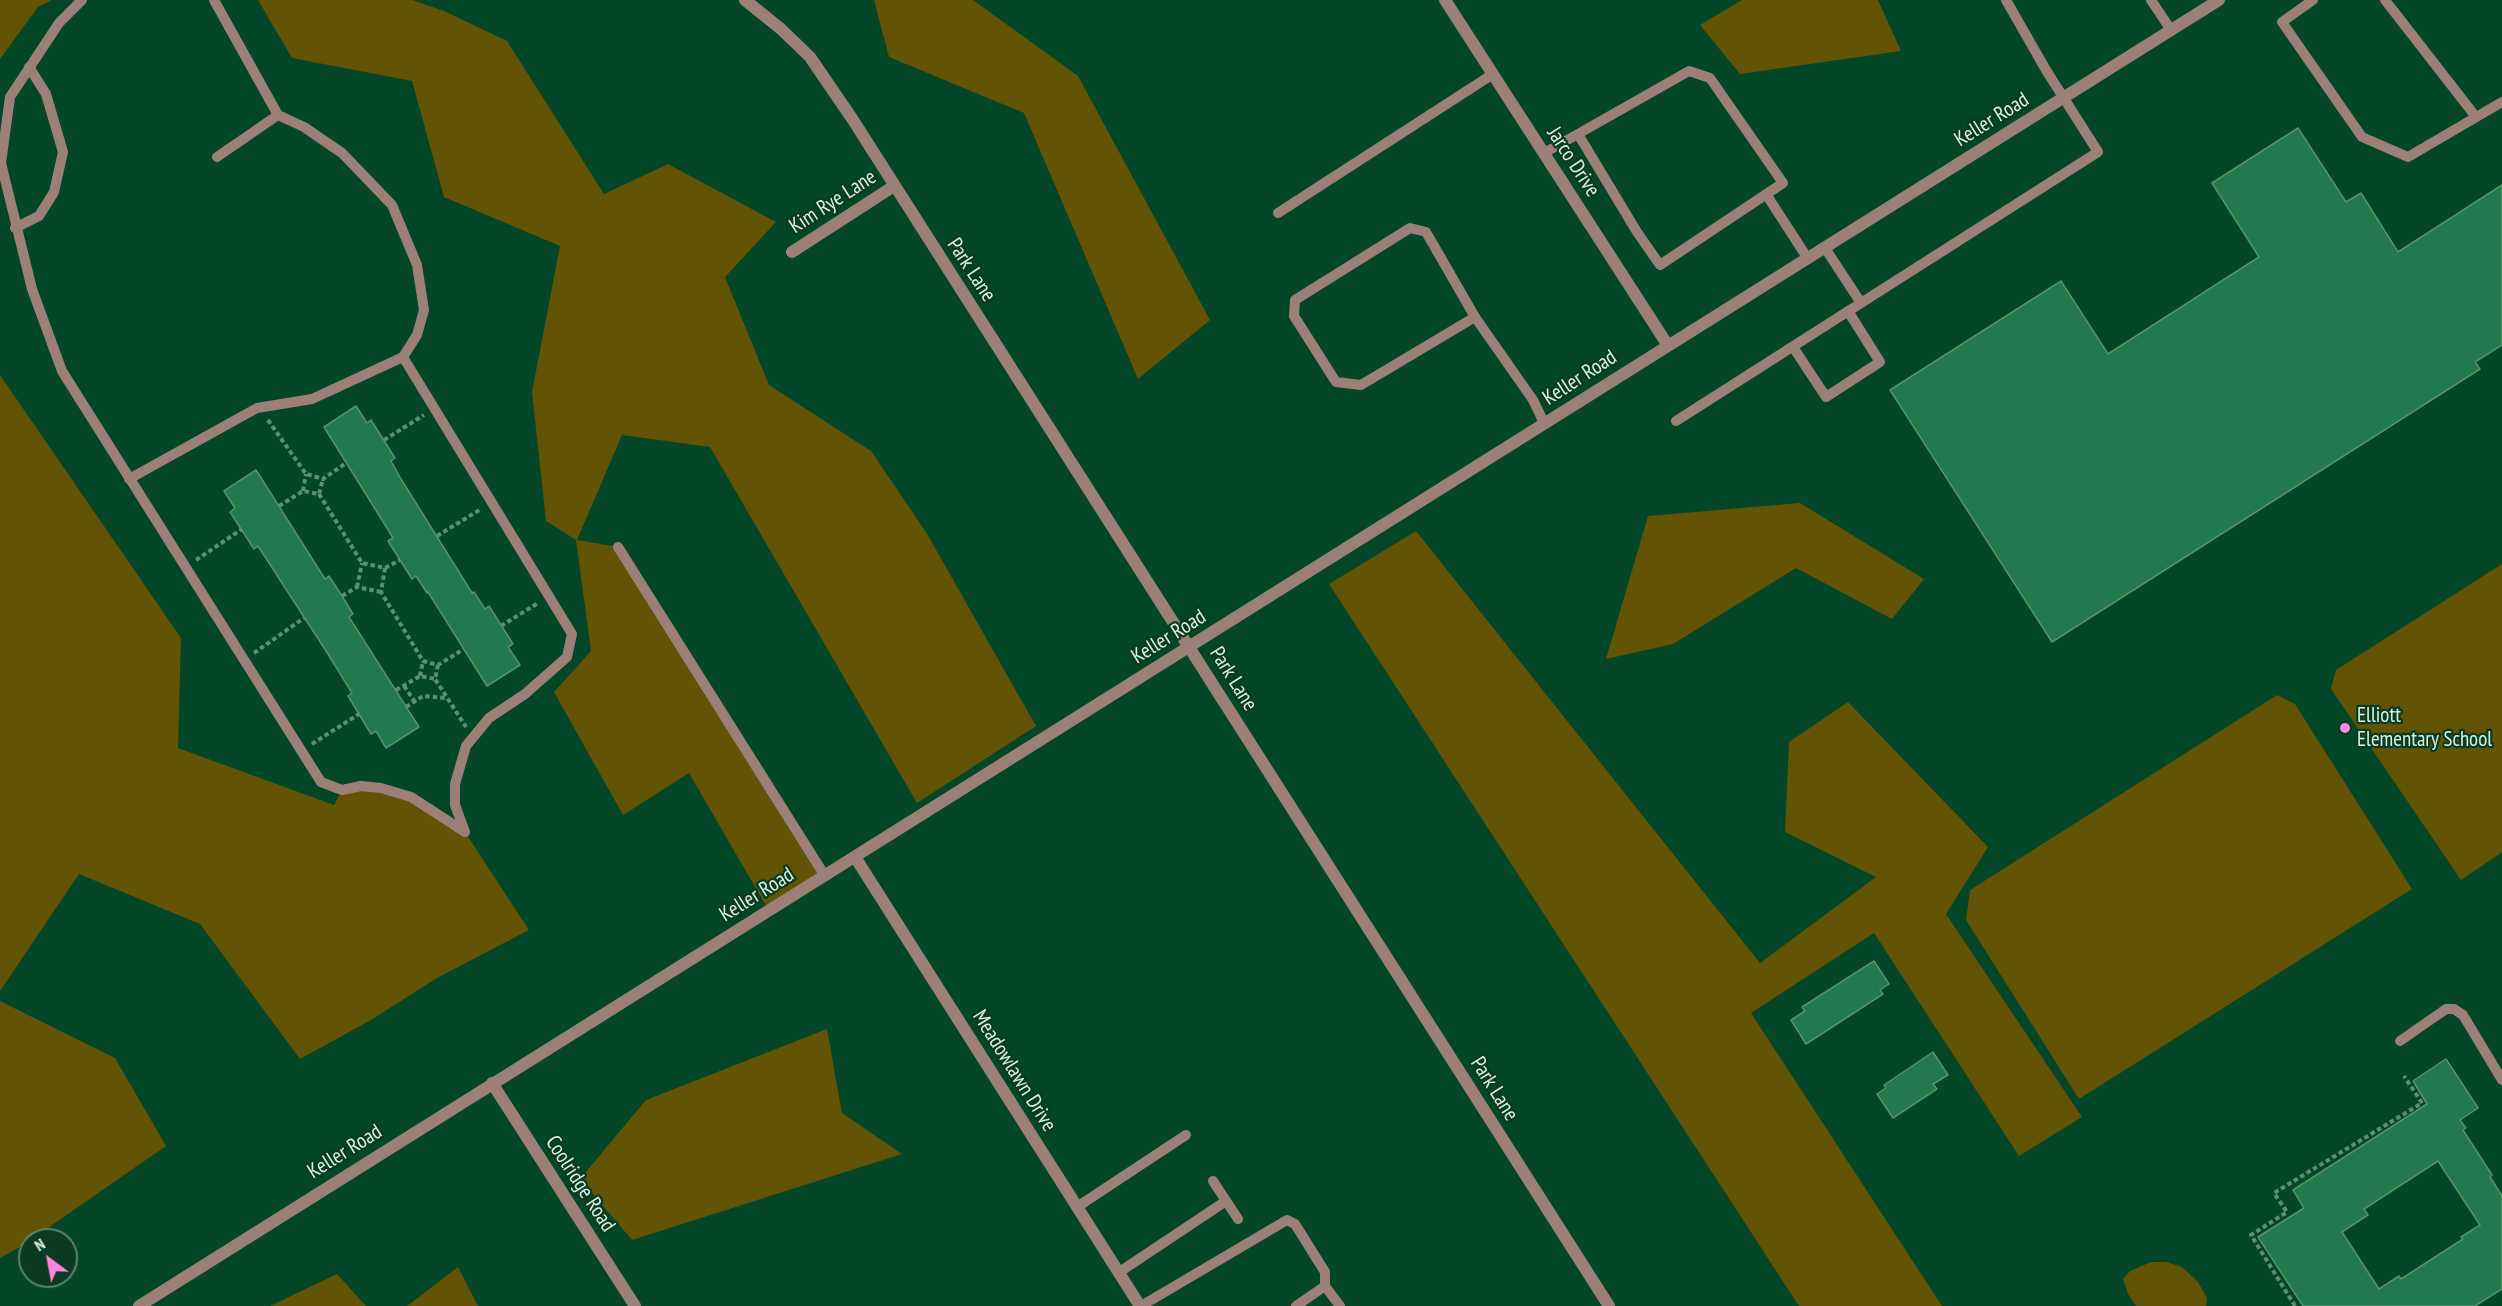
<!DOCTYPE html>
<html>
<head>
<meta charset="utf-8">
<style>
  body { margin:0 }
  #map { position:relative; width:2502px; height:1306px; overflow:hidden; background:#034628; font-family:"PT Sans Narrow",sans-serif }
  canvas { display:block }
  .north { position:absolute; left:18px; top:1228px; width:60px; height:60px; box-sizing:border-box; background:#0b3a22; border:2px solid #5c846e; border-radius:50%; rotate:328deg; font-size:16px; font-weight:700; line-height:24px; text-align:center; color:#d6f4e0 }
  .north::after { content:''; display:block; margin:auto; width:21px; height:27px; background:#fd86e1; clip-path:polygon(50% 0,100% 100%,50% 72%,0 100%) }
</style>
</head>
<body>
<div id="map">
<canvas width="2502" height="1306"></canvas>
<div class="north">N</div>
</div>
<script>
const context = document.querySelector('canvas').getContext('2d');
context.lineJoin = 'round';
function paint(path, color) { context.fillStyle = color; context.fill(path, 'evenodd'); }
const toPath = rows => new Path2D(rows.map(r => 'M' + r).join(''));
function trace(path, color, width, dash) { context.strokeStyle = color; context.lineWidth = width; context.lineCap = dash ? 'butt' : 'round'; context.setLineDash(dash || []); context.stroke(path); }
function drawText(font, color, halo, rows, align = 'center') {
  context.font = font + ' "PT Sans Narrow",sans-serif'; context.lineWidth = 4.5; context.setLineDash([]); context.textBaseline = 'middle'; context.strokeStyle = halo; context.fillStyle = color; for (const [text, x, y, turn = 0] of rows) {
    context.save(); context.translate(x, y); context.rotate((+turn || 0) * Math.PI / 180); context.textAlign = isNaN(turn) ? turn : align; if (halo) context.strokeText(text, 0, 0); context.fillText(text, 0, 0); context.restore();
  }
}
paint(toPath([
  [0,0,52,0,38,7,0,59],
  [258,0,412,0,444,11,507,41,604,194,668,164,776,222,725,277,769,385,871,451,926,532,1036,726,917,803,710,447,622,435,577,540,618,547,825,876,769,911,689,773,623,815,554,692,591,651,576,540,546,521,532,392,560,246,444,197,412,81,292,58],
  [874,0,973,0,1078,76,1210,320,1138,379,1024,113,889,57],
  [1742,0,1878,0,1901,51,1740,74,1700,25],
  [0,375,181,638,178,748,334,805,342,790,361,786,411,797,465,832,529,930,437,978,371,1020,300,1059,200,924,79,874,0,991],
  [1800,503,1924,579,1892,619,1796,568,1673,644,1606,659,1648,516],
  [1416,531,1760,963,1876,877,1785,832,1789,742,1848,702,1988,847,1946,914,2082,1117,2019,1156,1874,933,1751,1013,1942,1306,1799,1306,1329,584],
  [2502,564,2502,852,2461,880,2331,689,2336,670],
  [2277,695,2295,704,2412,889,2079,1099,1966,920,1970,890],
  [0,1001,115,1058,166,1146,22,1246,0,1258],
  [827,1029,842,1113,902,1154,632,1240,580,1179,646,1100],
  [2151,1262,2167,1262,2182,1267,2198,1282,2207,1298,2206,1306,2136,1306,2128,1294,2123,1279,2130,1271],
  [458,1267,478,1306,407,1306],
  [337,1274,366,1306,270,1306]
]), '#625305');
const building = toPath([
  [2298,128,2346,202,2361,193,2398,252,2502,185,2502,345,2475,362,2480,369,2052,642,1890,390,2061,281,2108,354,2259,257,2212,183,2298,128],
  [356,406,367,423,371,420,395,458,391,461,401,479,472,593,474,592,485,609,489,606,513,644,508,647,520,665,487,686,428,592,427,593,416,576,412,579,388,541,393,538,382,520,324,427,356,406],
  [256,470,325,579,329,576,342,596,353,614,349,617,419,727,386,748,376,731,371,734,348,696,352,693,328,654,258,546,254,549,230,512,235,508,224,491,256,470],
  [1874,961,1889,984,1880,990,1883,994,1806,1044,1791,1020,1805,1011,1802,1007,1874,961],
  [1933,1052,1948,1075,1933,1084,1937,1089,1893,1118,1877,1094,1886,1088,1884,1085,1933,1052],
  [2446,1059,2478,1108,2460,1120,2466,1128,2463,1130,2492,1175,2490,1177,2502,1196,2502,1289,2475,1306,2303,1306,2258,1237,2304,1208,2293,1190,2427,1104,2413,1081,2446,1059],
  [2438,1161,2480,1225,2461,1237,2463,1239,2401,1279,2399,1276,2379,1289,2342,1232,2368,1215,2364,1209,2438,1161]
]);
paint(building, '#21794d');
trace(building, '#57926f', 1.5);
trace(toPath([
  [268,420,306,474,323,479,346,463],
  [384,440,424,415],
  [303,491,306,474],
  [319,494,362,563,385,568,400,560],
  [279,506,303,491,319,494,323,479],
  [437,536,481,509],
  [196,560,242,529],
  [385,568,381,592,423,661,438,665,464,649],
  [357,587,362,563],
  [342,596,357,587,381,592],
  [501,626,538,603],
  [254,653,304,618],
  [438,665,435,679,466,727],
  [420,676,423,661],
  [404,686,415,702],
  [396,690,420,676,435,679],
  [406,707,423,696,446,698],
  [312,744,359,714],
  [2295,1306,2251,1235,2287,1212,2274,1193,2422,1103,2404,1076]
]), '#5c8f76', 4, [4.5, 3]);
trace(toPath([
  [82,0,59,23,10,97,1,163,32,289,62,371,321,782,342,790,361,786,381,788,411,797,465,832],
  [2151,0,2171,30],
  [2313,0,2282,22,2362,137,2408,157,2502,102],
  [2385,0,2476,117],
  [1544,153,1578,134,1689,71,1710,78,1783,183,1660,265,1637,232,1578,134],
  [217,157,278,115],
  [1766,194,1808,259],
  [1278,213,1493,74],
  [15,228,39,216,54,192,63,152,46,94,29,67],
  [1825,248,1861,303,2098,152,2046,70,2006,0],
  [1475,317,1426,232,1410,228,1295,300,1294,316,1336,382,1361,385,1475,317,1533,400,1544,423],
  [1793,347,1826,397,1880,362,1848,311],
  [403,357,572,634,567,657,525,694,489,718,466,746,455,784,455,805,465,832],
  [1676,421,1861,303],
  [129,479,257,408,312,399,403,357,417,335,424,310,417,265,392,205,342,153,304,127,278,115,214,0],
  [618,547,825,876],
  [2400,1041,2446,1009,2454,1009,2463,1015,2502,1080],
  [1213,1181,1238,1219],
  [1077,1207,1186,1135],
  [1118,1273,1226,1201],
  [1325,1286,1340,1306],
  [1141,1306,1287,1220,1295,1224,1325,1272,1325,1286,1296,1306]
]), '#9c8078', 10);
trace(toPath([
  [745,0,781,29,810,57,853,120,1609,1306],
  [1445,0,1667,344],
  [792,252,894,186],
  [855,857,1140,1306],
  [492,1083,635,1306],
  [139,1306,2219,0]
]), '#9c8078', 12);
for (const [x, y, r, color] of [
  [2345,728,6,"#fd86e1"]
]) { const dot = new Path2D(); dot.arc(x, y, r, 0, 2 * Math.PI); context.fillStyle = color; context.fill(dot); trace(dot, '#0b3a22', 2); }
drawText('21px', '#d6f4e0', '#0b3a22', [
  ["Keller Road",1992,120,-32],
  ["Jarco Drive",1573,162,57],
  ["Kim Rye Lane",833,202,-33],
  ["Park Lane",971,270,57],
  ["Keller Road",1580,378,-33],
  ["Keller Road",1169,637,-32],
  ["Park Lane",1233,679,58],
  ["Keller Road",757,895,-32],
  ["Meadowlawn Drive",1014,1071,58],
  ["Park Lane",1494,1089,58],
  ["Keller Road",345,1152,-32],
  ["Coolridge Road",580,1184,57]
]);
drawText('21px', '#d6f4e0', '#0b3a22', [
  ["Elliott",2357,716],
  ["Elementary School",2357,740]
], 'left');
</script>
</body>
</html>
